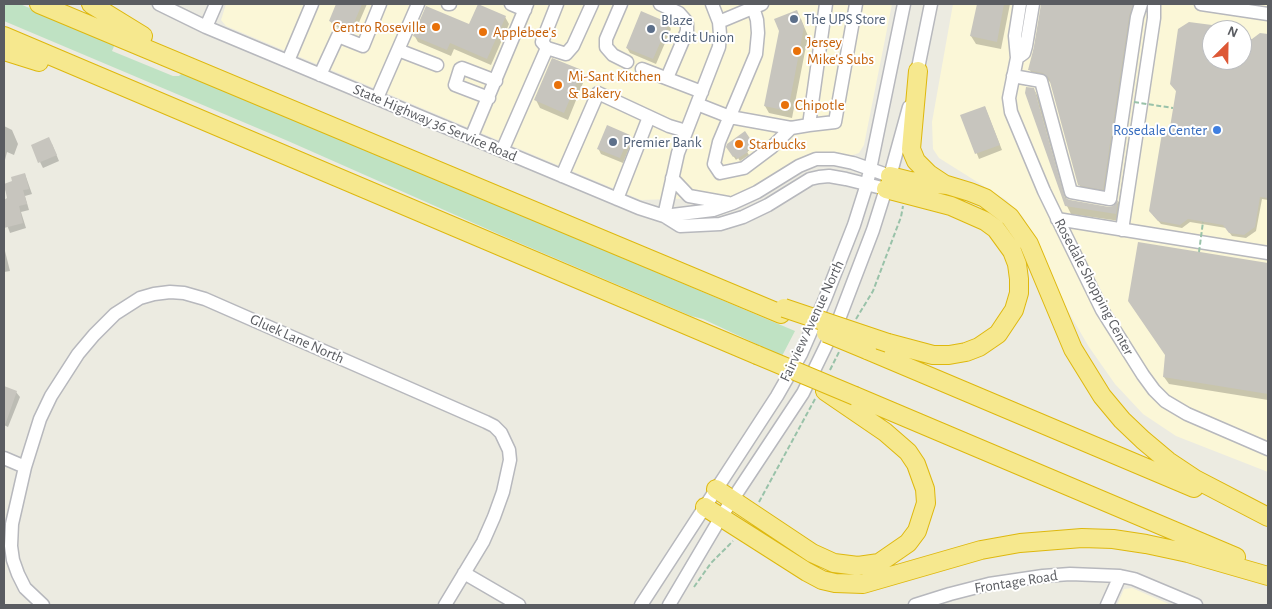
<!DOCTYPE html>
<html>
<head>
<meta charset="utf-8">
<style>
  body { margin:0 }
  #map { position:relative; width:1272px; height:609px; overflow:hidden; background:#ecebe1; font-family:"Alegreya Sans",sans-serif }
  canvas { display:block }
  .frame { position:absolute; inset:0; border:5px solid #5a5c61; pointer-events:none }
  .north { position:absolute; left:1202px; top:20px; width:50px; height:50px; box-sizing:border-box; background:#fff; border:1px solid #bdbec0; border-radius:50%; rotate:23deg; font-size:14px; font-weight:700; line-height:20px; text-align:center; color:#5a5c61 }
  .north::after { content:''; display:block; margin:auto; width:18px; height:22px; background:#dd5836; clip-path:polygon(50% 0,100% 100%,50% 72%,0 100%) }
</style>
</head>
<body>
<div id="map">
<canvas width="1272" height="609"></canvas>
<div class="frame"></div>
<div class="north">N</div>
</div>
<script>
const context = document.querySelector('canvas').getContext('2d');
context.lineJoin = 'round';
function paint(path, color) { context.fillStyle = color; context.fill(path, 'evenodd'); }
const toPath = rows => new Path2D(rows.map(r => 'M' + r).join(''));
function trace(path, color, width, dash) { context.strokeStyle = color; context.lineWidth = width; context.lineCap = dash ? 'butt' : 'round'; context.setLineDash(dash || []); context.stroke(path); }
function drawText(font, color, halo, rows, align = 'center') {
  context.font = font + ' "Alegreya Sans",sans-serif'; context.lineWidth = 4; context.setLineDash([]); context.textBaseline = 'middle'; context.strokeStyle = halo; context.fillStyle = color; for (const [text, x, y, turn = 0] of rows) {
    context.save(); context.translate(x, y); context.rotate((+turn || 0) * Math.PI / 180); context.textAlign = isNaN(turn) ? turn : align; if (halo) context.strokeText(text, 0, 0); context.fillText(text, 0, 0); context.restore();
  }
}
paint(toPath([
  [226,4,892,4,864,145,859,153,850,156,820,152,806,155,759,185,731,197,641,200,226,26,221,20],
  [953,4,1268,4,1268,472,1176,436,1143,414,1115,384,1089,347,1068,311,1046,266,1037,242,1023,217,1006,200,939,158,933,149,932,122],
  [1212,30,1242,30,1242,60,1212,60],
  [1132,588,1171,605,1117,605,1124,589]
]), '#fbf7d7');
paint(toPath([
  [4,4,20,4,115,44,112,51,173,76,179,76,183,72,795,331,782,356,703,319,691,316,503,236,288,141,4,21]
]), '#bfe2c3');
paint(toPath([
  [337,4,367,4,354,34,334,26,330,21],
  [978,4,1010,4,1001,49,976,44,971,36],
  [1042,4,1143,4,1107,196,1083,192,1079,184,1051,83,1048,80,1034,78,1030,70],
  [505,17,509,24,491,65,454,49,451,56,418,42,414,35,470,26],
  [801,19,808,36,792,118,769,113,765,106],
  [1147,20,1149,24,1120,221,1071,214,1067,206,1034,89,1038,97,1067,200,1109,208,1114,208,1119,201],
  [668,24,671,29,656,64,630,53,627,48],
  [1210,26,1213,30,1212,30,1212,60,1242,60,1242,38,1252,40,1261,34,1268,35,1268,200,1262,199,1256,231,1246,238,1232,236,1226,228,1190,222,1182,228,1161,224,1153,215,1171,128,1177,92,1171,84],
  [581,71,585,78,568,120,540,108,536,100],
  [985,107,1002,150,979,159,962,116],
  [4,126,12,130,18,144,14,155,7,152,5,160],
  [745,133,754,147,747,152,749,155,740,161,738,158,736,160,730,151],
  [629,136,632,141,623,163,601,154,598,148],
  [52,144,59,161,43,168,32,146],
  [25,174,32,194,25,196,29,210,21,212,26,228,10,233,4,217,4,214,6,213,8,198,4,185,13,182],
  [1139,244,1268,264,1268,400,1169,384,1164,377,1166,356],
  [4,247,10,271,4,272],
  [4,387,16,392,20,397,8,427,4,425]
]), '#0003');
paint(toPath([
  [336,4,362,4,351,30,329,21],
  [478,4,506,16,487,59,450,43,447,50,413,36,426,6,469,24],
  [977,4,1004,4,997,42,970,36],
  [1041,4,1133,4,1129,16,1103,190,1078,185,1049,78,1043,73,1028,70,1034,47],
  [797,10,804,27,788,111,764,106,779,31,774,19],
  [641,11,669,23,653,59,626,48],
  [1146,16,1116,214,1065,206,1025,93,1026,87,1034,88,1065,198,1070,200,1109,207,1113,206,1118,200],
  [1189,22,1212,25,1212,60,1242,60,1242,37,1252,39,1260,33,1268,34,1268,198,1260,197,1255,227,1244,235,1229,233,1223,225,1188,219,1180,225,1158,221,1149,211,1162,133,1170,127,1176,91,1170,84,1178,29],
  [552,58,582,70,564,113,534,100],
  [985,106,1000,145,975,154,960,115],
  [607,125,630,135,620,158,597,149],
  [745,131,753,143,746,148,748,152,737,159,735,156,733,157,726,147,727,144],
  [49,137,57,155,38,163,31,145],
  [25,173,29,189,23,190,27,204,19,206,23,223,4,228,4,200,7,198,4,184,12,181,11,177],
  [1138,242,1268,263,1268,394,1163,377,1165,355,1128,301],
  [4,386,17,391,5,425,4,425]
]), '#c7c5be');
const minor = toPath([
  [159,4,206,27,639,208,664,216,680,226,720,224,743,217,768,205,810,179,819,177,829,176,846,179,886,189],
  [448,4,450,4],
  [511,4,525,10],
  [557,4,542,42,547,48,566,54,573,46,592,4],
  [621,4,606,39,606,47,613,55,627,62],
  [660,4,679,13,686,21,687,24,687,31,667,78],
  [1020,4,1015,36,1017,58,1009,98,1011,112,1044,191,1102,310,1143,375,1154,390,1165,401,1187,414,1268,449],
  [1201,4,1268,14],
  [753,7,757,20,758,33,756,54,719,142,714,164,720,173,744,168,772,147,791,128],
  [719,22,762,4],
  [206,27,216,4],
  [398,50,437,65],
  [1017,58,1024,53,1026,46,1033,4],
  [288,61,312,4],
  [642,69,702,92],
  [320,75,338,36,363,46,380,4],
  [1013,76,1041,81,1071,192,1110,199,1137,17,1141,4],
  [916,78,931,4],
  [377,98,418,4],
  [489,98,455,85,460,69,462,68,496,81],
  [697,104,730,117,791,128,809,125,826,4],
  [809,125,835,122,856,4],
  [471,138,527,4],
  [502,151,547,48],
  [562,176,598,93,669,126,686,131],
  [672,178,689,196,728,203],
  [617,199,649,117],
  [664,216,713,210,733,203,757,192,799,166,816,159,834,159,853,163,890,176],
  [664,216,678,153,719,47,720,34,719,22,712,4],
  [1057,219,1268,253],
  [1122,230,1154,18,1154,4],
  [4,458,25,467],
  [464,573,519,605],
  [43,605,25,588,18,574,13,560,11,546,12,524,25,467,40,419,51,396,78,354,94,335,115,314,140,298,154,294,170,292,184,293,205,299,486,422,494,426,501,433,509,450,510,460,503,492,494,517,483,542,445,605],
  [641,605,777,396,801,354,825,299,854,225,867,184,904,4],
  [669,605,721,517,803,393,839,319,873,230,890,176,909,107],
  [915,605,950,594,989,584,1043,576,1070,574,1120,576,1134,579,1196,605],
  [1107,605,1120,576]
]);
const highway = toPath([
  [39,4,781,314],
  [91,4,143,36],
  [4,36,757,355],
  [4,51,39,62],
  [918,71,911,149,916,161,929,174,944,184],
  [890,176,910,181,947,185,970,192,985,198,1010,217,1029,244,1073,349,1102,396,1122,420,1143,440,1168,461,1195,479,1268,517],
  [886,189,951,206,985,221,996,229,1012,251,1017,264,1019,279,1019,293,1014,310,998,334,979,347,966,352,949,355,933,355,888,343],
  [867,350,1194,488],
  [855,396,1236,557],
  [716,489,812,553,834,563,858,566,879,563,908,543,917,531,926,503,925,489,916,464,908,452,885,432,825,391],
  [705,507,807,572,822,580,835,583,863,584,981,550,1020,543,1082,538,1113,539,1146,544,1188,553,1268,576]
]);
trace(minor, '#b7b8bd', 15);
trace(highway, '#deb80e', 20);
trace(toPath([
  [856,319,873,291,901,217,903,206],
  [830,370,839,352],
  [759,502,815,399],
  [694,587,711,563,733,541]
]), '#99c2a9', 2, [5, 2.5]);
trace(minor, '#fff', 12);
trace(highway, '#f6e88e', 18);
const highwayBridge = toPath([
  [784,308,888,343],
  [826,333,867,350],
  [757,355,855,396]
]);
trace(highwayBridge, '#deb80e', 20, []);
trace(toPath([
  [1134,102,1173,108],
  [1199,252,1203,222]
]), '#99c2a9', 2, [5, 2.5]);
trace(highwayBridge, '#f6e88e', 18);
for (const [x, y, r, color] of [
  [794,19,5,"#5c6f8a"],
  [436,27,5,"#e8710a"],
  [651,29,5,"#5c6f8a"],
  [483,32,5,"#e8710a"],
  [797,51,5,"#e8710a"],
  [558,85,5,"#e8710a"],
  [785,105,5,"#e8710a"],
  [1217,130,5,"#3f7fe0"],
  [613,142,5,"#5c6f8a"],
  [739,144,5,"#e8710a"]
]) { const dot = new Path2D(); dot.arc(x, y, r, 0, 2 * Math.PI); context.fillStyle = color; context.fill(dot); trace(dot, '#fff', 2); }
drawText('15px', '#4e5e75', '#fff', [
  ["The UPS Store",804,19],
  ["Blaze",661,20],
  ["Credit Union",661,37],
  ["Premier Bank",623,142]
], 'left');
drawText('15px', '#c56008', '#fff', [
  ["Centro Roseville",426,27,"right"],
  ["Applebee's",493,32],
  ["Jersey",807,42],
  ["Mike's Subs",807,59],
  ["Mi-Sant Kitchen",568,76],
  ["& Bakery",568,93],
  ["Chipotle",795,105],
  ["Starbucks",749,144]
], 'left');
drawText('15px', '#5a5c61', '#fff', [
  ["State Highway 36 Service Road",435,123,23],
  ["Rosedale Shopping Center",1094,287,62],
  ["Fairview Avenue North",812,321,-65],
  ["Gluek Lane North",297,339,24],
  ["Frontage Road",1016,582,-9]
]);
drawText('15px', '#366cbe', '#fff', [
  ["Rosedale Center",1207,130]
], 'right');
</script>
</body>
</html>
